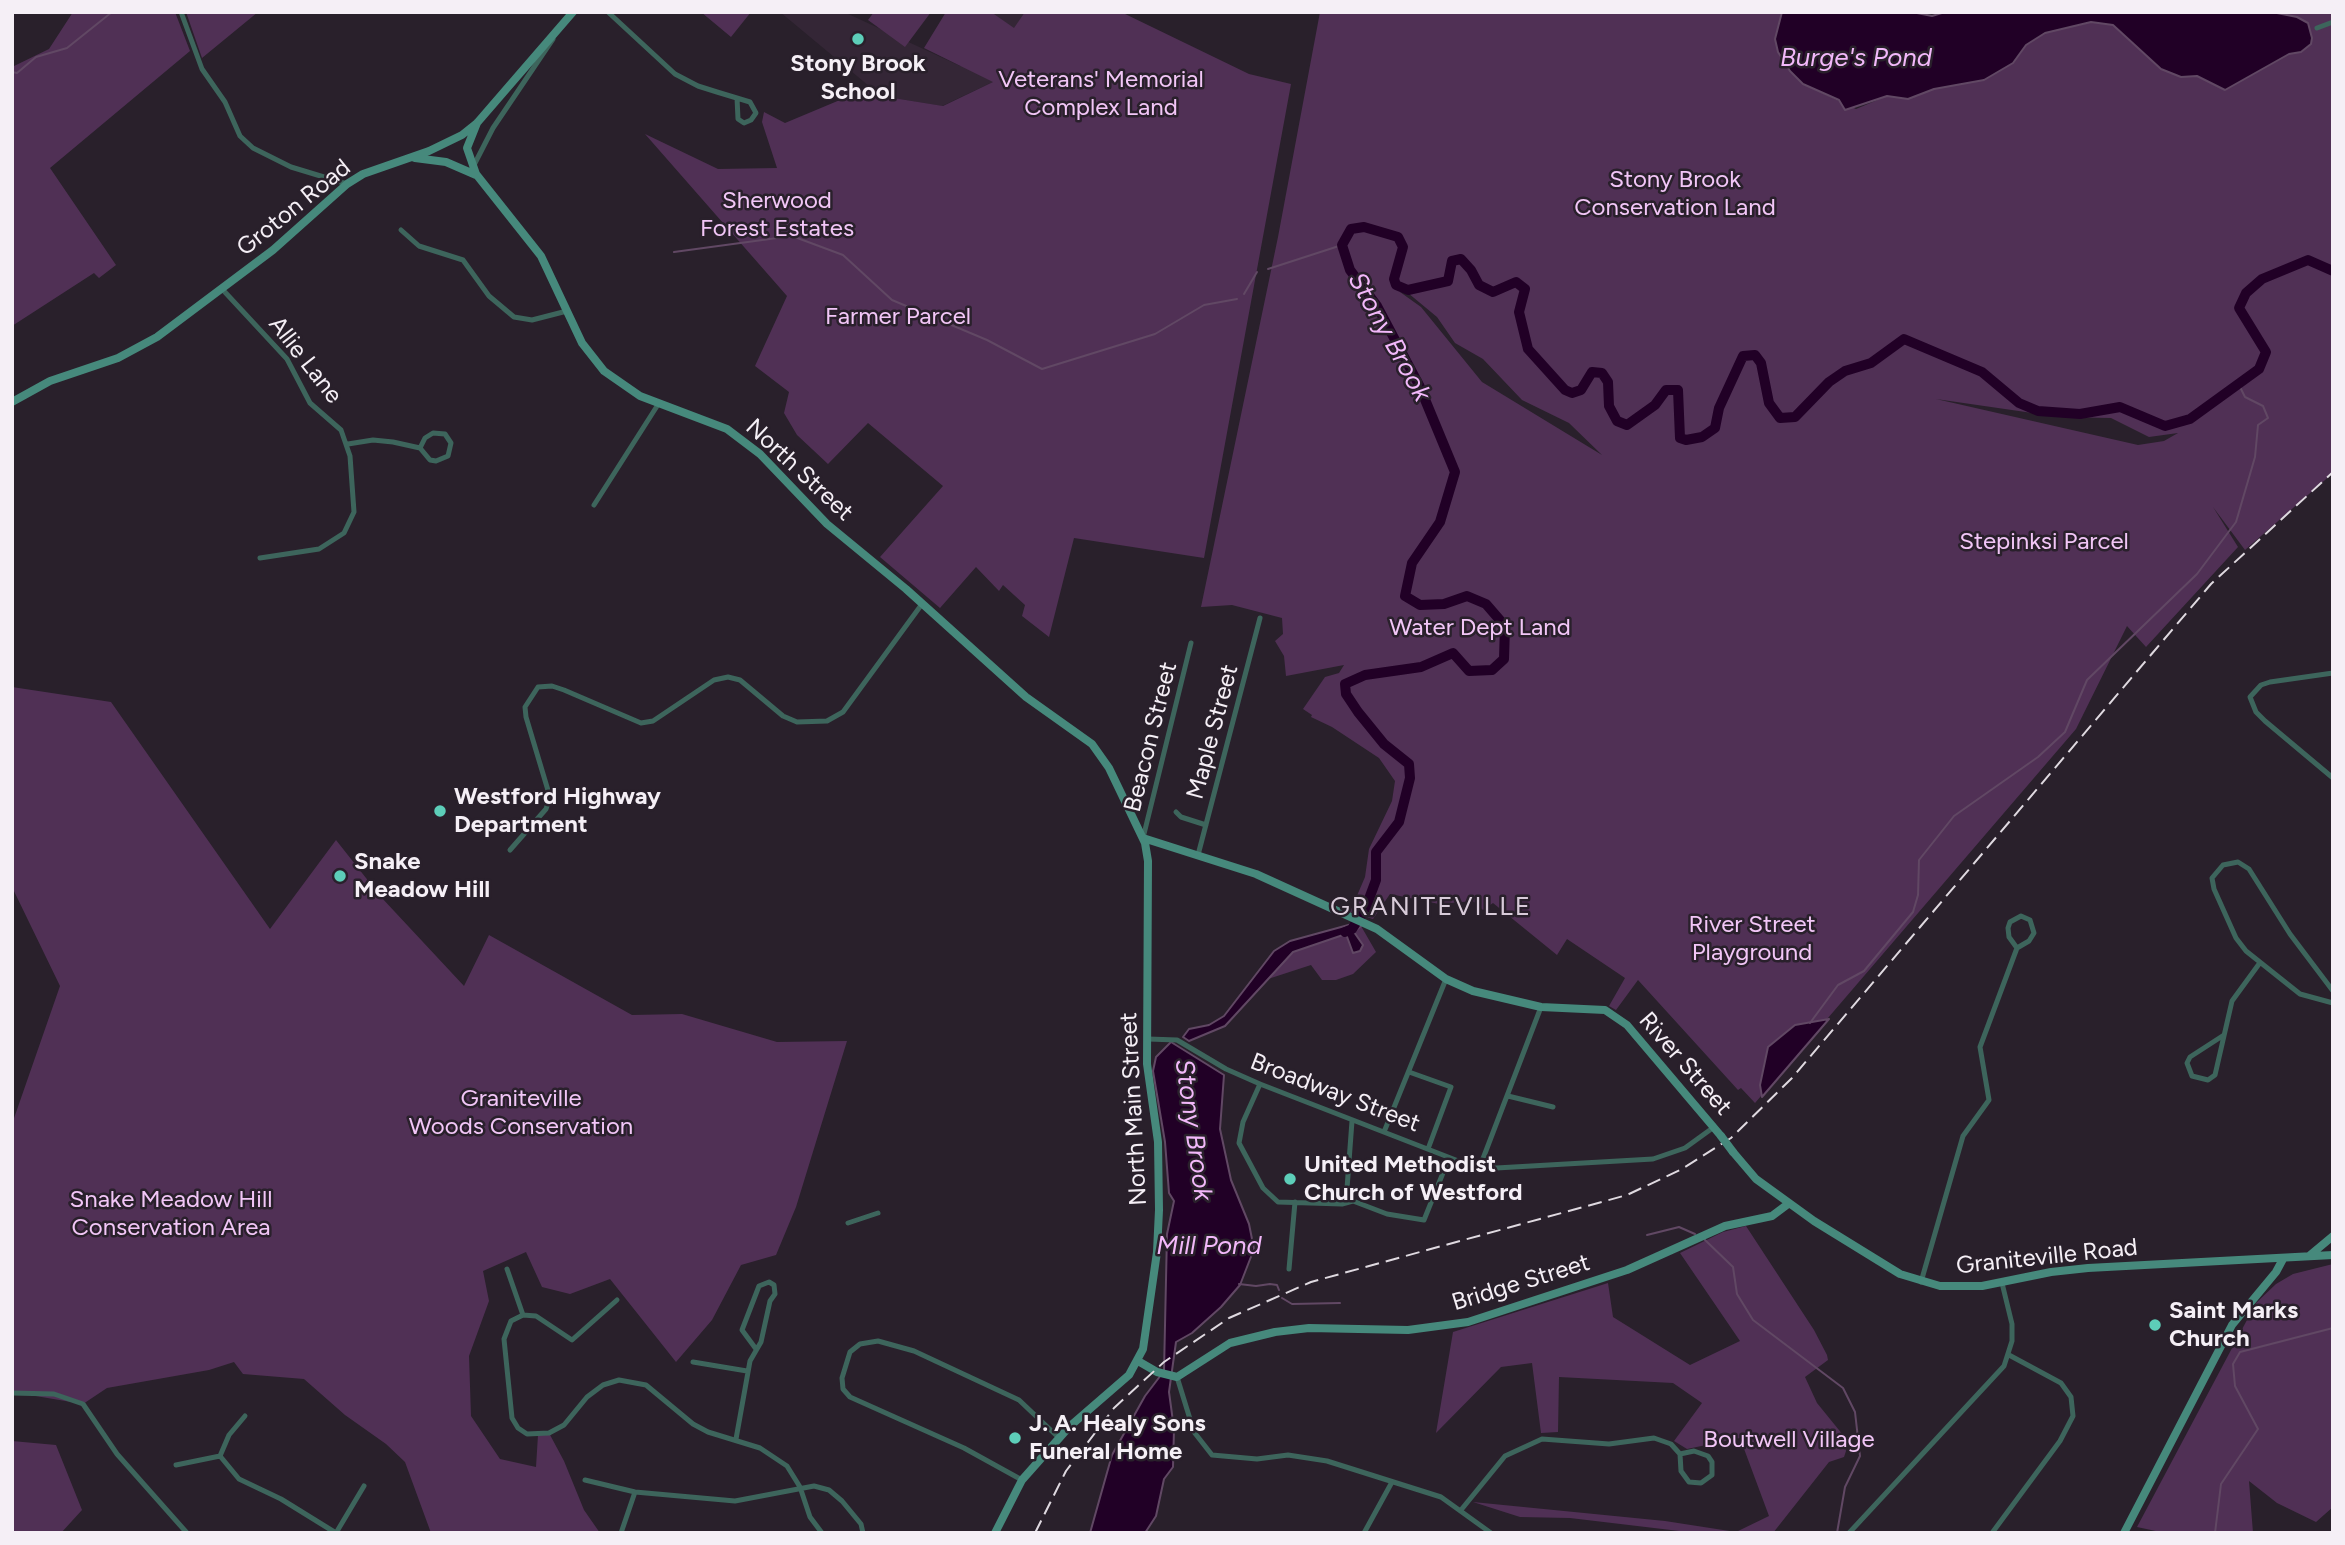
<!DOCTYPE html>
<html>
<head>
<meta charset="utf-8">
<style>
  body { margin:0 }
  #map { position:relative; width:2345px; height:1545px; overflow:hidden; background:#29202b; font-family:Figtree,sans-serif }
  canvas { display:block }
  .frame { position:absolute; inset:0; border:14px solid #f5eff6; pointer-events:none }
</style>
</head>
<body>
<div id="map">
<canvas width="2345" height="1545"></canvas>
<div class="frame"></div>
</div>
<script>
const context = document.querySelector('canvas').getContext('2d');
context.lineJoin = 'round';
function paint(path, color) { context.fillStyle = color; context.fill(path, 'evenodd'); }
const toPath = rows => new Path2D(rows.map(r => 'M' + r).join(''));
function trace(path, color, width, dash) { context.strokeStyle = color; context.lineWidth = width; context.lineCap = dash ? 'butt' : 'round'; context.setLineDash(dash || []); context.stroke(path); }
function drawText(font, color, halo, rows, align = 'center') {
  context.font = font + ' Figtree,sans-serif'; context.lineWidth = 5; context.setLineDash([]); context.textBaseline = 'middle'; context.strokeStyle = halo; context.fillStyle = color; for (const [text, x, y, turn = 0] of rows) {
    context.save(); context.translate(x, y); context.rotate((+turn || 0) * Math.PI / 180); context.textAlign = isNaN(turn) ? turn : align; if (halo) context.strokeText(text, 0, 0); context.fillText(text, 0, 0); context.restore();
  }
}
paint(toPath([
  [780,12,844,12,960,66,990,12,1028,12,993,82,942,106,881,96]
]), '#342636');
paint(toPath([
  [73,12,175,12,190,51,50,168,116,265,99,278,94,273,12,326,12,67,49,49],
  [186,12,258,12,202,58],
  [701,12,751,12,731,37],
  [874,12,931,12,905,47,868,20],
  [946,12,991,12,1014,28,1025,12,1121,12,1249,74,1291,84,1204,558,1074,538,1049,637,1022,616,1025,605,1003,585,999,591,976,567,940,608,880,557,943,486,868,423,828,464,797,435,784,413,789,392,755,366,787,296,645,134,718,169,777,168,762,122,764,112,785,123,871,87,881,96,943,106,993,82,924,48],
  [1320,12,1782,12,1775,39,1778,52,1790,71,1803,84,1856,109,1887,96,1908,99,1934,89,1984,80,2013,63,2026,45,2045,33,2097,21,2113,25,2125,33,2161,69,2181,77,2197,76,2225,90,2289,54,2301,52,2311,44,2308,23,2297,17,2252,12,2333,12,2333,473,2245,550,2213,507,2238,547,2146,647,2127,626,2076,729,1755,1103,1741,1088,1738,1090,1638,980,1616,1010,1609,1006,1625,978,1567,939,1557,955,1493,903,1483,910,1473,901,1439,904,1390,894,1373,919,1350,912,1365,877,1369,849,1392,801,1395,781,1379,758,1332,727,1311,717,1312,715,1303,709,1325,677,1339,673,1344,665,1286,676,1284,656,1275,641,1283,634,1282,618,1232,605,1201,607,1278,237],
  [1400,292,1408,293,1437,317,1455,343,1483,359,1522,400,1569,423,1602,455,1482,382,1421,307],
  [1936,399,2060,417,2111,418,2149,437,2178,433,2164,441,2138,445],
  [12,687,111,702,270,929,336,840,381,897,464,986,489,935,632,1015,682,1014,777,1042,847,1041,796,1207,776,1255,741,1265,712,1320,676,1362,610,1279,570,1294,542,1287,526,1252,483,1271,489,1301,469,1356,471,1416,500,1459,536,1467,538,1435,549,1433,564,1461,584,1510,600,1533,431,1533,405,1462,386,1444,345,1415,304,1379,243,1374,234,1362,209,1370,107,1388,83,1404,12,1392,12,1124,60,986,12,887],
  [1361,926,1376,952,1353,974,1336,980,1322,980,1311,965,1268,979,1292,952,1331,937,1347,934,1355,937,1354,931],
  [1746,1226,1814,1330,1827,1355,1828,1360,1805,1377,1817,1403,1843,1435,1846,1451,1844,1457,1829,1462,1773,1533,1696,1533,1570,1518,1520,1517,1473,1502,1665,1521,1736,1532,1769,1516,1740,1438,1687,1449,1674,1441,1702,1403,1673,1383,1559,1377,1558,1432,1541,1433,1532,1363,1501,1367,1436,1433,1453,1332,1608,1283,1613,1317,1690,1365,1740,1341,1680,1253,1723,1232],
  [2333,1264,2333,1507,2316,1522,2277,1503,2249,1481,2253,1533,2165,1533,2137,1527,2256,1303,2276,1284,2293,1274],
  [12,1441,56,1445,82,1510,61,1533,12,1533]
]), '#503055');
const water = toPath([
  [1782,12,1912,12,1932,16,1945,12,2277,13,2297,17,2308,23,2312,38,2311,44,2301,52,2289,54,2225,90,2197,76,2181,77,2161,69,2113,25,2091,22,2045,33,2026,45,2013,63,1984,80,1934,89,1908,99,1887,96,1845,110,1839,100,1803,84,1790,71,1778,52,1775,39,1782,12],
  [1352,924,1361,926,1354,932,1363,945,1360,951,1353,953,1346,934,1293,952,1225,1026,1189,1041,1183,1037,1189,1029,1209,1025,1224,1016,1274,951,1290,941,1352,924],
  [1829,1019,1762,1097,1760,1085,1768,1047,1795,1025,1829,1019],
  [1171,1042,1224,1075,1220,1129,1231,1180,1249,1224,1254,1249,1240,1285,1221,1307,1192,1333,1176,1342,1169,1392,1174,1429,1173,1467,1164,1479,1156,1516,1145,1533,1090,1533,1112,1455,1145,1396,1164,1371,1167,1234,1174,1201,1169,1193,1165,1142,1153,1071,1156,1057,1171,1042]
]);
paint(water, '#210026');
trace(water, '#614864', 2);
trace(toPath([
  [12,72,17,73,36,57,67,48,112,12],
  [674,252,792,236,843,255,892,300,987,340,1042,369,1155,334,1204,305,1237,299],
  [1268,269,1342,245],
  [1244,294,1257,272],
  [1810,1023,1838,985,1864,971,1913,912,1918,895,1919,860,1954,816,2038,757,2065,732,2087,680,2197,574,2236,522,2255,457,2258,425,2268,418,2263,406,2245,397,2239,385],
  [1647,1235,1679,1227,1695,1234],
  [1704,1239,1733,1267,1737,1294,1753,1320,1843,1388,1855,1412,1860,1456,1845,1487,1837,1533],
  [1239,1284,1256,1286,1270,1284,1277,1285,1279,1290],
  [1282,1298,1292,1304,1340,1303],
  [2215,1533,2221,1484,2258,1429,2235,1386,2233,1364,2240,1352,2333,1328]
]), '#614864', 2);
trace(toPath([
  [1345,932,1352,929,1366,907,1376,880,1376,852,1399,822,1410,778,1409,764,1384,744,1358,712,1346,694,1345,684,1365,675,1421,667,1453,653,1469,671,1492,670,1504,659,1505,626,1486,604,1467,596,1444,604,1420,605,1405,596,1412,563,1440,522,1455,472,1419,385,1377,306,1350,270,1342,245,1351,229,1364,227,1398,237,1403,247,1394,279,1396,285,1408,290,1448,281,1452,261,1461,259,1471,270,1479,285,1493,292,1516,282,1525,289,1519,312,1528,349,1565,390,1572,393,1581,390,1592,372,1602,373,1608,382,1609,406,1617,421,1627,425,1655,405,1666,390,1678,390,1680,438,1686,440,1702,437,1715,428,1719,408,1743,356,1755,355,1761,363,1769,403,1780,418,1795,417,1829,382,1845,371,1871,363,1904,339,1982,372,2019,403,2038,411,2080,414,2120,407,2165,426,2190,419,2259,369,2266,352,2239,308,2246,293,2262,279,2308,260,2333,271]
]), '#210026', 10);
trace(toPath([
  [181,12,202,69,225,102,240,136,253,148,291,167,347,184],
  [608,12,675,74,698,86,717,92,750,102,756,113,751,120,744,123,738,119,737,98],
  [2317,28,2333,22],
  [473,167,493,128,553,39],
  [401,230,419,246,463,260,489,296,514,317,532,320,567,311],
  [223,290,287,359,310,403,341,430,350,456,354,512,344,533,319,549,260,558],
  [348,444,373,440,393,442,420,448,430,460,436,461,448,456,451,443,445,434,433,433,425,438,420,448],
  [594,505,659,403],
  [2333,673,2270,682,2261,685,2250,697,2256,712,2265,721,2333,778],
  [1176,812,1181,817,1206,825],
  [1143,838,1191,643],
  [510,850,546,809,550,797,526,717,525,707,538,687,552,686,564,690,641,723,653,721,714,680,728,677,740,680,783,716,797,722,827,721,843,712,922,604],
  [1198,855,1260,618],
  [2333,991,2290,934,2249,869,2238,862,2223,865,2212,878,2214,889,2236,938,2246,951,2300,994,2333,1003],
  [2224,1035,2190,1057,2187,1063,2192,1076,2208,1080,2215,1075,2232,1001,2259,964],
  [1148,1039,1177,1040,1226,1069,1260,1084,1479,1169,1653,1159,1685,1148,1714,1127],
  [1409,1072,1451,1087,1428,1149],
  [1260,1084,1243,1122,1239,1143,1263,1188,1278,1202,1342,1204,1353,1201,1387,1214,1424,1220,1449,1158],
  [1508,1096,1553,1107],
  [1384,1132,1446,979],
  [1479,1169,1541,1007],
  [1346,1202,1352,1121],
  [848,1223,878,1213],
  [507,1269,523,1315],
  [1289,1269,1295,1202],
  [1921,1282,1963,1136,1989,1100,1980,1047,2017,948,2009,937,2008,928,2010,922,2021,916,2030,920,2034,933,2029,941,2017,948],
  [617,1300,572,1340,536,1316,523,1315,511,1321,504,1339,512,1418,518,1428,527,1434,549,1433,564,1425,587,1397,603,1385,619,1380,646,1385,693,1424,708,1432,760,1448,787,1466,800,1487,810,1517,822,1533],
  [693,1362,747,1371],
  [1177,1377,1194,1432,1212,1455,1257,1459,1288,1455,1327,1461,1441,1497,1491,1533],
  [12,1393,54,1394,83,1404,117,1454,187,1533],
  [736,1439,750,1361,761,1342,770,1301,775,1294,774,1285,769,1282,759,1286,742,1330,756,1349],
  [220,1456,239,1479,281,1499,336,1533],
  [220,1456,229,1435,245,1416],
  [176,1465,220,1456],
  [585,1480,635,1492,735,1501,814,1486,829,1490,842,1501,861,1524,863,1533],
  [1022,1480,964,1448,850,1397,843,1389,842,1378,850,1352,860,1344,878,1341,914,1351,1019,1400,1058,1437],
  [1461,1510,1505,1456,1542,1439,1609,1444,1654,1438,1671,1444,1680,1454,1694,1451,1708,1456,1712,1462,1712,1475,1701,1483,1689,1482,1681,1471,1680,1454],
  [336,1533,364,1486],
  [621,1533,635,1492],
  [1364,1533,1392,1482],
  [1849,1533,2004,1366,2012,1341,2012,1324,2002,1283],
  [1992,1533,2060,1441,2073,1416,2071,1397,2061,1383,2009,1355]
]), '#3d655c', 5);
trace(toPath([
  [477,123,467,148,476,174,541,256,582,343,604,371,640,396,727,429,760,454,827,524,906,589,1026,697,1092,744,1109,768,1145,843,1148,861,1147,1064,1158,1142,1159,1210,1157,1252,1143,1349,1129,1375,1069,1427,1022,1480,995,1533],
  [415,158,446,162,476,175],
  [12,402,50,381,118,358,157,337,273,250,347,184,363,174,429,151,462,135,477,123,573,12],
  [1143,838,1256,874,1377,929,1446,979,1473,991,1541,1007,1605,1010,1627,1025,1721,1136],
  [1733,1152,1756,1179,1814,1221,1900,1274,1940,1286,1982,1286,2051,1272,2088,1268,2333,1255],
  [2309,1256,2333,1236],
  [1138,1361,1157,1372,1177,1377,1230,1343,1275,1332,1309,1328,1408,1330,1468,1322,1627,1270,1725,1226,1772,1216,1788,1204],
  [2124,1533,2232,1325,2276,1272,2283,1259]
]), '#46897c', 8);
trace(toPath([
  [1035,1533,1066,1471,1114,1408,1164,1362,1229,1318,1311,1282,1627,1195,1682,1169,1731,1138,1792,1078,2211,584,2333,472]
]), '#dfd9e0', 2, [14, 7]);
trace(toPath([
  [1721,1136,1733,1152]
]), '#46897c', 8);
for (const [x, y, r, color] of [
  [858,39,7,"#5dceb9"],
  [440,811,7,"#5dceb9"],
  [340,876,7,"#5dceb9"],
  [1290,1179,7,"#5dceb9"],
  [2155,1325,7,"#5dceb9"],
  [1015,1438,7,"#5dceb9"]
]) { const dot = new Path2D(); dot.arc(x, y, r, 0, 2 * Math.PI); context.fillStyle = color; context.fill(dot); trace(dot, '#29202b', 2.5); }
drawText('bold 24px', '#f5eff6', '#29202b', [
  ["Stony Brook",858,64,"center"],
  ["School",858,92,"center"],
  ["Westford Highway",454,797],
  ["Department",454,825],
  ["Snake",354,862],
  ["Meadow Hill",354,890],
  ["United Methodist",1304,1165],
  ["Church of Westford",1304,1193],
  ["Saint Marks",2169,1311],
  ["Church",2169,1339],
  ["J. A. Healy Sons",1029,1424],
  ["Funeral Home",1029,1452]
], 'left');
drawText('24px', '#f2c6f7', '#29202b', [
  ["Veterans' Memorial",1101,80],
  ["Complex Land",1101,108],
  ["Stony Brook",1675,180],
  ["Conservation Land",1675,208],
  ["Sherwood",777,201],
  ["Forest Estates",777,229],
  ["Farmer Parcel",898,317],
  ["Stepinksi Parcel",2044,542],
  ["Water Dept Land",1480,628],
  ["River Street",1752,925],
  ["Playground",1752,953],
  ["Graniteville",521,1099],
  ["Woods Conservation",521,1127],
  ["Snake Meadow Hill",171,1200],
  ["Conservation Area",171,1228],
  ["Boutwell Village",1789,1440]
]);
drawText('24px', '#f5eff6', '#29202b', [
  ["Groton Road",294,208,-39],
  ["Allie Lane",305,360,52],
  ["North Street",799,470,43],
  ["Maple Street",1213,732,-75],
  ["Beacon Street",1151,737,-76],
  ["River Street",1685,1064,49],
  ["Broadway Street",1335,1093,21],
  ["North Main Street",1134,1109,-93],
  ["Graniteville Road",2047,1257,-6],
  ["Bridge Street",1521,1283,-17]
]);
drawText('italic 26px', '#f2b8fa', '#29202b', [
  ["Burge's Pond",1856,58],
  ["Stony Brook",1389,337,61],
  ["Stony Brook",1193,1130,82],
  ["Mill Pond",1209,1246]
]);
context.letterSpacing = '2px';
drawText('26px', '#d8cbd9', '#29202b', [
  ["GRANITEVILLE",1431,907]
]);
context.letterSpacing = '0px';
</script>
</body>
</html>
